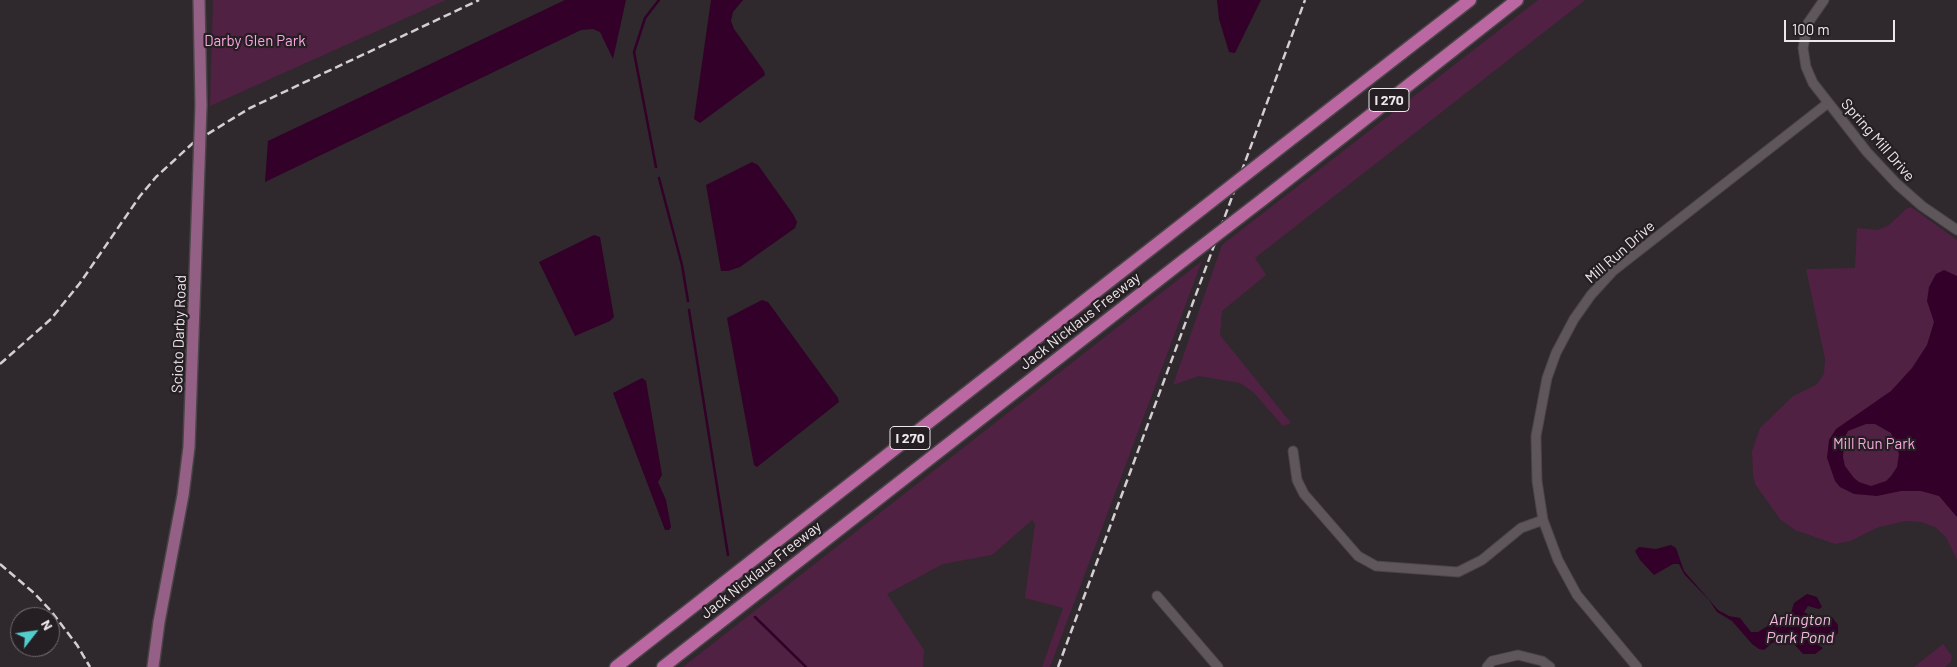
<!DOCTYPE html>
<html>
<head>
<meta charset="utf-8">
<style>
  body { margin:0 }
  #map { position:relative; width:1957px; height:667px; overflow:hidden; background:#2f282c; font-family:Barlow,sans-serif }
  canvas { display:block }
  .north { position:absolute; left:10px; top:607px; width:50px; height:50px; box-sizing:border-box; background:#251e22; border:1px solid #746e72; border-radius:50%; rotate:60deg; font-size:14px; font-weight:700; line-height:20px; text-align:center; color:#ebe7ea }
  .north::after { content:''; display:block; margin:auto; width:18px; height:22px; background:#52cdce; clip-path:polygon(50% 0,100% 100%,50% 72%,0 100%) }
  .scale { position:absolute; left:1784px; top:20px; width:111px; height:22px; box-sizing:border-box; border:2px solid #ebe7ea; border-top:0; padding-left:6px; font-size:15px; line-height:18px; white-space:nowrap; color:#ebe7ea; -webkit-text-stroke:4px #251e22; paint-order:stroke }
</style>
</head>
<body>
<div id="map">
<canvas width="1957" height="667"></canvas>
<div class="north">N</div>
<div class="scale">100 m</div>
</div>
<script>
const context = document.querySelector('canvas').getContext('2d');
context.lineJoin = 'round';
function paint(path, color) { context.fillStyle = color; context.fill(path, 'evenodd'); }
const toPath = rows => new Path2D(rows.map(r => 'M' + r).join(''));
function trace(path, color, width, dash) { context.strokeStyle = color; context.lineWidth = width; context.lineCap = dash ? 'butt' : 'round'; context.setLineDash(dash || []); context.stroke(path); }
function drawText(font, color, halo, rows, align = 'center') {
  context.font = font + ' Barlow,sans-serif'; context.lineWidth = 4.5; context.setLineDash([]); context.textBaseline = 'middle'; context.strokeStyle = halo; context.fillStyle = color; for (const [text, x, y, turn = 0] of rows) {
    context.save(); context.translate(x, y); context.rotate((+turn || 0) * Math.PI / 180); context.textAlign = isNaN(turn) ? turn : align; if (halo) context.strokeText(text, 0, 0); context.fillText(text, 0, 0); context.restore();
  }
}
paint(toPath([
  [213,0,446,0,210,106],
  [1538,0,1585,0,1255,258,1266,275,1222,311,1220,335,1291,423,1283,426,1253,392,1240,383,1199,376,1173,385,1222,245],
  [1911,207,1957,240,1957,560,1946,537,1935,527,1921,522,1906,521,1879,527,1850,541,1835,544,1795,530,1780,519,1755,484,1753,474,1752,451,1760,428,1793,396,1816,385,1824,374,1825,359,1806,269,1855,268,1857,228,1877,230,1889,225,1906,209],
  [1202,261,1050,667,1042,667,1063,608,1025,598,1035,524,1032,520,992,555,943,564,887,594,924,650,923,667,683,667],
  [1943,644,1952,656,1951,662,1945,667,1914,667]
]), '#512144');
paint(toPath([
  [565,0,626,0,613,59,600,32,593,29,581,30,265,182,268,141],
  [711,0,743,0,733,12,731,21,734,29,764,71,765,75,700,123,694,119],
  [1217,0,1261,0,1235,53,1229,52,1219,19],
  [752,162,758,165,793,214,797,222,795,228,740,267,728,271,721,271,706,185],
  [594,235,600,237,614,317,610,321,575,336,539,262],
  [1944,270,1957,276,1957,517,1939,496,1921,491,1901,491,1877,496,1854,494,1840,487,1835,481,1827,458,1829,440,1836,429,1891,391,1912,368,1927,345,1934,322,1927,301,1929,287,1936,274],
  [1866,424,1875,424,1891,433,1899,454,1897,467,1891,476,1886,481,1871,486,1859,482,1854,478,1845,466,1843,457,1845,437,1848,431],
  [762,300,768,302,838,398,839,402,757,467,754,465,727,318],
  [642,378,646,381,662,475,658,482,666,500,671,527,669,530,665,530,613,393],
  [1671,545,1676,548,1684,571,1718,610,1729,616,1740,618,1751,632,1758,632,1771,624,1780,616,1791,613,1794,603,1807,594,1817,597,1822,607,1819,609,1808,606,1804,612,1820,621,1832,617,1838,625,1838,633,1830,641,1824,633,1815,638,1814,642,1823,648,1815,654,1803,654,1794,644,1783,640,1772,643,1764,650,1759,649,1752,644,1732,621,1717,612,1709,600,1684,574,1679,564,1673,564,1654,575,1640,560,1635,551,1639,547,1656,549]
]), '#320028');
trace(toPath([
  [656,167,634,52,645,18,659,0],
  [659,178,682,265,688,301],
  [689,310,728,555],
  [755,617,806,667]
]), '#320028', 2.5);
const minor = toPath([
  [1824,0,1808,23,1803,48,1806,67,1813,83,1867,152,1897,184,1922,206,1957,230],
  [1293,451,1297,480,1304,494,1358,556,1376,566,1458,572,1482,560,1521,528,1543,520],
  [1157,596,1218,667],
  [1487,667,1492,661,1518,655,1542,661,1550,667],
  [1637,667,1577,595,1558,560,1543,520,1537,481,1536,436,1547,378,1556,353,1574,319,1591,295,1613,271,1828,103]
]);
const major = toPath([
  [199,0,201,105],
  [153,667,159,622,183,495,189,447,199,165]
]);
const highway = toPath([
  [1281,147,1470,0],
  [1262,200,1517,0],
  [616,667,1203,208],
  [663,667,1184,260]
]);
trace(minor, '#4a4448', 11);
trace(major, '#4a4448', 14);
trace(highway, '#4a4448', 15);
trace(minor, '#5e565b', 9);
trace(major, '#956086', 11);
trace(highway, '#ba67a2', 12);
trace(toPath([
  [0,364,51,319,80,283,140,196,156,177,193,143,250,108,479,0],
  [0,564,34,593,51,611,77,645,90,667],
  [1058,667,1305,0]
]), '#d2ced1', 2.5, [8, 4]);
const majorBridge = toPath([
  [199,165,201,105]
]);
const highwayBridge = toPath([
  [1203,208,1281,147],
  [1184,260,1262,200]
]);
trace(majorBridge, '#4a4448', 14, []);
trace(highwayBridge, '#4a4448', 15, []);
trace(majorBridge, '#956086', 11);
trace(highwayBridge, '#ba67a2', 12);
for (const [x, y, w] of [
  [1389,100,40],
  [910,438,40]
]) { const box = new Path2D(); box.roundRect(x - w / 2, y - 11.5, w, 23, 4); context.fillStyle = '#251e22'; context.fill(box); trace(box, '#ebe7ea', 1); }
drawText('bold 14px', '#ebe7ea', null, [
  ["I 270",1389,100],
  ["I 270",910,438]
]);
drawText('15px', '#fba8e1', '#251e22', [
  ["Darby Glen Park",255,41],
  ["Mill Run Park",1874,444]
]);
drawText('15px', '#ebe7ea', '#251e22', [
  ["Spring Mill Drive",1878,140,49],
  ["Mill Run Drive",1620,252,-41],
  ["Jack Nicklaus Freeway",1080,321,-38],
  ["Scioto Darby Road",179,334,-88],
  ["Jack Nicklaus Freeway",761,570,-38]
]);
drawText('italic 16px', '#f6b7e1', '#251e22', [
  ["Arlington",1800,620],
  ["Park Pond",1800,638]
]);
</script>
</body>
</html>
